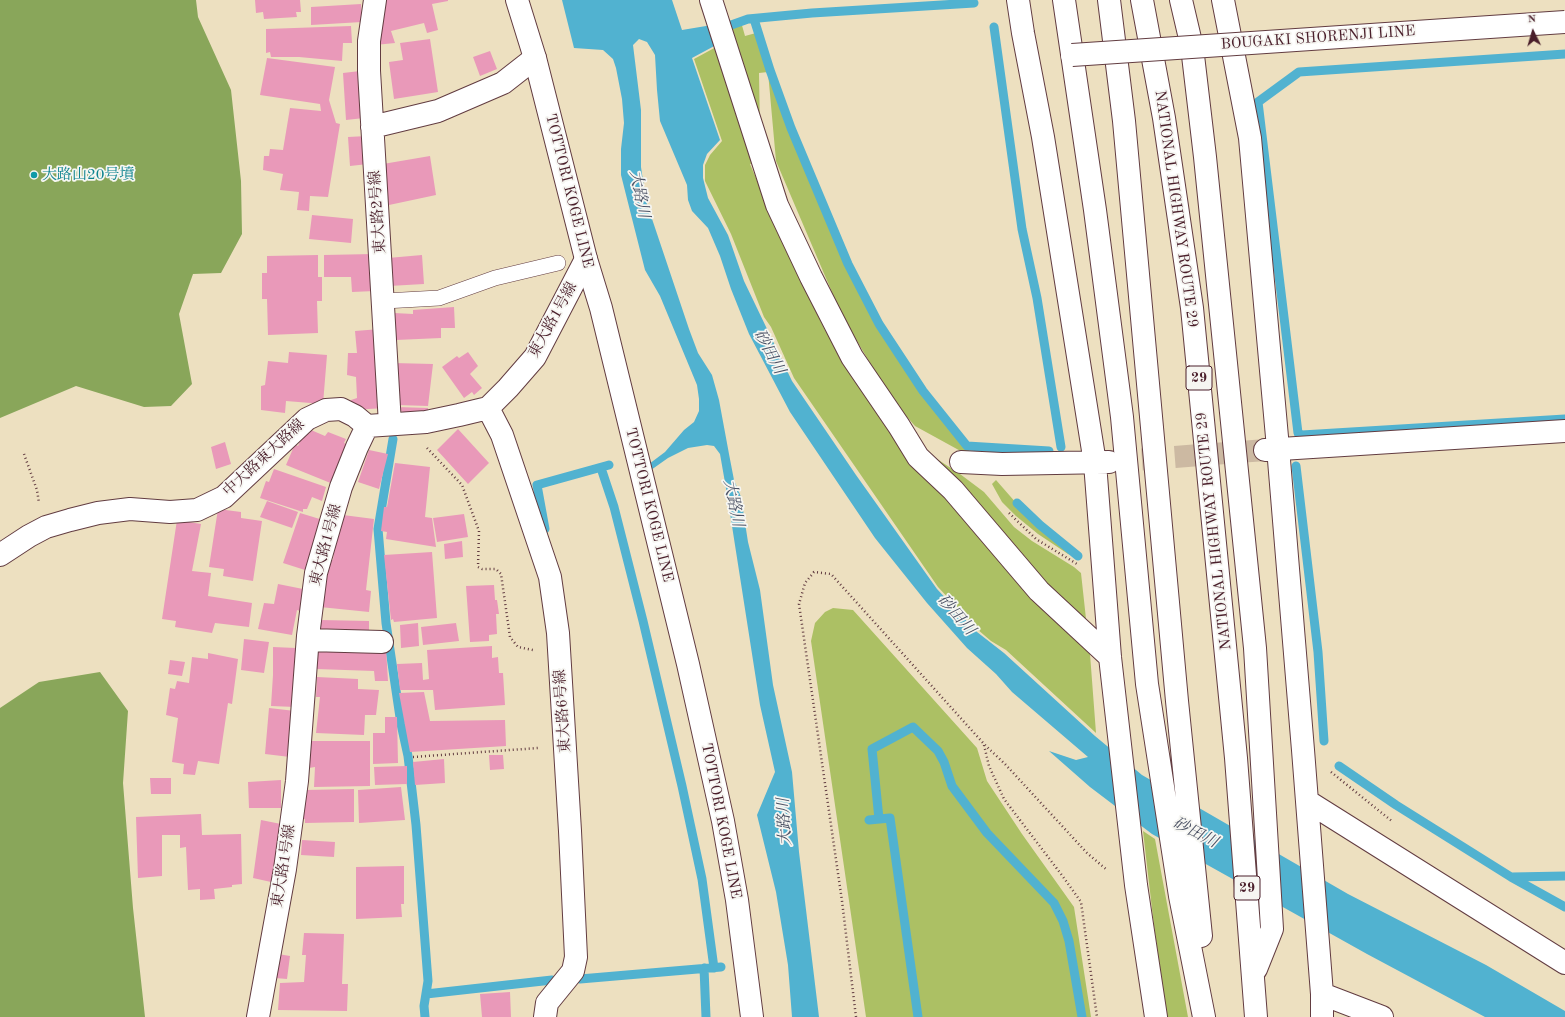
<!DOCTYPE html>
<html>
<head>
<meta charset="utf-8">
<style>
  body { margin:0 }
  #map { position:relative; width:1565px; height:1017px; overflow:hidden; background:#ede0c0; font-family:"Old Standard TT",serif }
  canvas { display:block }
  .north { position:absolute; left:1513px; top:12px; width:40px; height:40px; -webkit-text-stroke:3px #f6f6f2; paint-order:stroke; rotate:355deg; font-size:11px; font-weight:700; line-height:16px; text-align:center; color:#4a1f2b }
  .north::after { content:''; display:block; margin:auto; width:14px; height:18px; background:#4a1f2b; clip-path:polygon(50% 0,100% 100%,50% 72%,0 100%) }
</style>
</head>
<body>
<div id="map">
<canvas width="1565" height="1017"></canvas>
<div class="north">N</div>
</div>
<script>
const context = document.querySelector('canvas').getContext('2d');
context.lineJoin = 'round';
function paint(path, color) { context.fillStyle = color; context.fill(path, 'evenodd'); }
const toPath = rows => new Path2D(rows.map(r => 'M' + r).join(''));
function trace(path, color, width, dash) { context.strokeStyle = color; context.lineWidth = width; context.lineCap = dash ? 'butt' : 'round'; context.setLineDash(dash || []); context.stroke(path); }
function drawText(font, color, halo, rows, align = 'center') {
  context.font = font + ' "Old Standard TT","Noto Serif JP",serif'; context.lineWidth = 3.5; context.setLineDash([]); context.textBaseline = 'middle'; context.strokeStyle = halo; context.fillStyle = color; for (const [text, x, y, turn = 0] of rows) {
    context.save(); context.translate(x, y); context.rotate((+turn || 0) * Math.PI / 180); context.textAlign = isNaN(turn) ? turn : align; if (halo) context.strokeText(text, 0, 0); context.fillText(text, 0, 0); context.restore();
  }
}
paint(toPath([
  [741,22,745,36,756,33,790,132,846,265,878,325,922,392,973,455,966,454,915,426,893,401,843,318,776,161,768,72,759,73,760,133,727,28],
  [718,46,757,163,750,164,793,265,825,330,872,404,919,469,935,489,946,490,1002,562,1090,654,1096,733,1006,650,991,641,977,629,938,587,794,378,771,327,764,317,731,234,705,181,705,165,710,155,722,141,694,59],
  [917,446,960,474,984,492,1014,527,1032,541,1074,567,1081,573,1087,628],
  [996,480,1017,504,1043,530,1075,556,1068,554,1038,534,1016,516,1002,502,992,484],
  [833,608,853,610,977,748,987,781,1022,834,1074,907,1091,1017,866,1017,811,641,815,623,825,612],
  [1143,831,1155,839,1188,1017,1167,1017,1154,926]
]), '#acc064');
paint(toPath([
  [0,0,196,0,198,17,231,90,241,181,242,234,221,273,193,274,179,314,192,384,171,406,144,407,76,386,0,418],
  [100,672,128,711,123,783,133,908,145,1017,0,1017,0,708,39,682]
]), '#89a65a');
paint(toPath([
  [562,0,672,0,682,30,712,25,718,44,692,58,720,140,707,154,703,165,703,178,708,198,728,235,744,281,792,381,856,475,937,589,977,632,1004,653,1095,736,1142,775,1348,894,1486,965,1565,1011,1565,1017,1485,1017,1367,954,1152,834,1090,787,1049,751,1076,760,1088,757,1012,692,996,674,967,648,927,603,875,538,790,412,749,334,731,289,720,256,708,228,692,211,688,200,687,185,660,121,657,90,655,55,647,42,639,39,633,45,641,110,641,167,646,201,689,329,698,353,712,375,719,400,729,454,734,480,741,497,748,542,760,590,773,685,792,772,799,852,819,1017,792,1017,788,965,776,892,757,815,775,772,760,705,727,494,720,454,714,446,707,445,688,448,668,458,651,470,649,464,665,452,684,430,694,422,699,411,699,399,697,385,660,296,645,270,621,175,621,149,624,123,622,99,616,68,613,59,603,50,574,48]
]), '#51b2d0');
trace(toPath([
  [754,19,770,70,791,128,848,264,879,324,923,391,967,446,1049,451],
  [994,27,1022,229,1037,298,1061,447],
  [720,29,748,19,812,13,974,3],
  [1565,54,1299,72,1258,102,1298,433,1302,435,1565,419],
  [393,439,378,529,386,623,401,724,408,756,416,825,428,981,424,1006,425,1017],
  [1296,466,1318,652,1324,741],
  [601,468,614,507,643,621,682,786,702,879,714,968],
  [1017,503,1040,525,1078,556],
  [545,529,537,485,609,465],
  [1339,766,1396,805,1511,877,1565,907],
  [879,819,872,749,913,727,938,751,944,762,952,786,987,833,1054,903,1063,921,1069,941,1082,1017],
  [869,820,890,818,918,1017],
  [1512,877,1565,876],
  [704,968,706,1017],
  [580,979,721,967],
  [426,994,552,980]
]), '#51b2d0', 9);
paint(toPath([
  [255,0,300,0,301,12,296,12,297,17,264,19,263,12,256,13],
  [380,0,448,0,448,1,432,4,438,30,427,33,424,23,391,31,395,43,375,45],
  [361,4,362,22,311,25,311,7],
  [351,26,352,43,343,43,342,61,299,57,271,57,270,52,266,53,266,29],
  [430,39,438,92,394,99,389,62,403,60,400,43],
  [490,51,497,69,480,76,473,57],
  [267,58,335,67,329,100,336,123,340,124,328,197,310,196,309,211,297,210,299,192,280,190,283,174,263,170,264,156,269,156,270,149,283,150,290,108,321,111,320,104,260,95],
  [360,71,364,118,346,120,343,73],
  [367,136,368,164,350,166,348,137],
  [430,156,436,195,389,205,383,164],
  [312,215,353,219,351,243,309,239],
  [373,254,375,291,352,292,351,277,324,277,324,255],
  [318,255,318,277,322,277,322,301,317,301,318,333,268,335,267,299,262,299,262,273,267,273,267,256],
  [422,255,424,284,389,286,388,258],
  [454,307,455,328,441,328,441,338,396,340,394,313,413,314,413,310],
  [380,329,385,408,352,410,351,400,357,398,356,377,347,375,348,353,357,353,355,331],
  [289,352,327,355,323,404,286,401,285,413,261,410,261,386,265,385,268,361,288,363],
  [468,352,478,366,470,374,482,388,474,395,472,392,464,398,442,367,457,356,459,358],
  [393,363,433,364,428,406,397,405],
  [397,407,428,408,428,411,406,415],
  [458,429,489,463,468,484,437,450],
  [311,430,325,436,328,432,346,439,344,443,348,445,333,484,286,465,295,444,298,446,304,432,309,434],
  [225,442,231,464,216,469,211,447],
  [369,450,388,454,379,489,358,482],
  [395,463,430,467,425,517,432,518,436,547,386,539,387,532,381,531,384,507,387,507],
  [274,469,326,487,322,501,312,497,307,509,303,509,303,512,260,498,266,481,269,482],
  [267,501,298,512,292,528,260,517],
  [218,509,241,512,241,518,262,521,253,581,223,576,224,569,209,567],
  [300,513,323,520,305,570,283,563],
  [464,514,468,537,437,542,433,518],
  [343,515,374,519,366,590,371,591,369,612,320,607,328,560,333,560,338,523],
  [177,520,201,524,192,571,211,573,208,596,252,603,249,627,215,623,212,633,175,627,176,621,162,619],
  [462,541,463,557,445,559,444,544],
  [432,552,437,618,394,622,393,619,391,620,384,555],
  [278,584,303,589,300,611,297,610,292,635,258,629,264,603,274,604],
  [494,585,495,600,497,600,499,614,496,614,497,634,489,635,489,641,470,642,466,586],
  [321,620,369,621,369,637,320,636],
  [418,623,419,646,401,648,400,625],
  [456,623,459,641,423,645,421,627],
  [244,639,269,642,264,673,241,670],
  [317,645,386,648,388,681,375,681,374,671,316,669],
  [492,646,492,658,498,657,499,673,503,673,505,705,435,710,433,690,400,690,397,664,422,663,423,680,429,679,427,650],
  [273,647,296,648,295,707,271,706,273,675],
  [208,653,238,659,232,704,228,703,219,764,198,761,195,775,183,774,184,764,172,762,178,718,166,715,170,688,175,689,177,681,189,683,192,657,208,659],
  [170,660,185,662,182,676,168,674],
  [317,677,358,679,358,689,379,690,376,715,365,715,364,735,316,733,320,697,316,697],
  [424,692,430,721,505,720,506,746,410,752,399,693],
  [269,708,295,711,290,757,265,754],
  [385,717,397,717,398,763,373,764,373,733,385,733],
  [311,741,370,741,370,786,314,787,315,767,309,768],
  [489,755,503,755,504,769,490,770],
  [444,759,445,783,415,785,413,762],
  [407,766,407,784,375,785,374,767],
  [150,778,171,778,171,794,151,794],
  [281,780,281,808,249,808,248,782],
  [401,787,405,820,359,823,358,790],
  [354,789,354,822,305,823,305,819,300,819,305,790],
  [201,814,202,835,241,834,242,884,232,885,232,887,214,889,215,899,200,900,200,889,188,890,186,847,180,848,180,835,162,835,162,876,138,878,136,817],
  [261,820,281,824,271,882,253,878],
  [302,840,335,842,334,857,301,855],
  [404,866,404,904,401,904,402,917,356,919,356,867],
  [304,933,344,934,342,984,348,984,347,1011,278,1010,280,983,304,982,306,955,302,955],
  [278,954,290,956,287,979,275,978],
  [510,992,511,1017,482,1017,480,994]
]), '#e999b9');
trace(toPath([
  [1109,462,1265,450]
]), '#ccb9a2', 22, [22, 11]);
const lane = toPath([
  [384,301,439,298,495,278,558,263]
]);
const street = toPath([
  [375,0,369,41,369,71,390,424],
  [711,0,777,205,811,277,852,357,899,426,918,457,953,490,1039,591,1110,657],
  [1018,0,1023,33,1043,137,1095,463,1110,657,1136,885,1156,1017],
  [1223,0,1250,138,1278,448,1303,750,1322,994,1322,1017],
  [372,127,438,111,503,83,535,58],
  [488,408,502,435,550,577,558,633,570,831,576,957,573,971,547,1003,545,1017],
  [1265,450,1565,431],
  [961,462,1002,464,1109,462],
  [0,555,29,536,46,527,70,520,98,513,130,509,170,512,197,510,224,497,307,419,326,410,341,409,355,416,367,426],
  [308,640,382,642],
  [1307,801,1565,963],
  [1322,994,1382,1017],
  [258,1017,285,869,297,781,308,636,316,573,341,487,357,447,367,426,426,422,459,415,488,408,508,388,535,357,586,259]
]);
const secondary = toPath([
  [517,0,535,58,586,259,601,308,688,664,723,821,737,900,752,1017]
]);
const highway = toPath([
  [1064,0,1095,210,1122,417,1147,684,1180,896,1204,1017],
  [1109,0,1124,121,1177,701,1201,936],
  [1142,0,1164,118,1192,308,1236,758,1256,1017],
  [1181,0,1192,47,1205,157,1255,648,1272,929,1256,969]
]);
trace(lane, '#623c41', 16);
trace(street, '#623c41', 24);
trace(secondary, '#623c41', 24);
trace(highway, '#623c41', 24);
trace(toPath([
  [427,448,462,485,479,531,478,567,482,569,496,569,501,574,510,637,518,647,533,650],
  [24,454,37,490,39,503],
  [1009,513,1036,539,1077,564],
  [984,745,989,766,1004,799,1064,878,1081,902,1097,1017],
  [413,757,538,748],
  [1331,772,1393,822],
  [856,1017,842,901,799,604,805,583,814,572,831,574,984,744,1005,764,1087,853,1107,870]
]), '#623c41', 2.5, [1, 3]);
trace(lane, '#fff', 15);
trace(street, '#fff', 22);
trace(secondary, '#fff', 22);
trace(highway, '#fff', 22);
const secondaryBridge = toPath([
  [1072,55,1565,22]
]);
trace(secondaryBridge, '#623c41', 24, []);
trace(secondaryBridge, '#fff', 22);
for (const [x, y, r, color] of [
  [34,175,4,"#0f9aa8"]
]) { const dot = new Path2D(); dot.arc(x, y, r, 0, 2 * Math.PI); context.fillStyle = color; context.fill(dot); trace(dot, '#f6f6f2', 1.5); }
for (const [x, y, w] of [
  [1199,378,26],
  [1247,888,26]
]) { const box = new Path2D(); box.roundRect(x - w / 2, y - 12, w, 24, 3); context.fillStyle = '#f6f6f2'; context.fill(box); trace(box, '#4a1f2b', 1); }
drawText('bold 14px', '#4a1f2b', null, [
  ["29",1199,378],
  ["29",1247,888]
]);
drawText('15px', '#4a1f2b', '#f6f6f2', [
  ["BOUGAKI SHORENJI LINE",1318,38,-4],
  ["TOTTORI KOGE LINE",569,191,76],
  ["NATIONAL HIGHWAY ROUTE 29",1176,209,82],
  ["東大路2号線",378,212,-94],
  ["東大路1号線",553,320,-61],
  ["中大路東大路線",264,458,-43],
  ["TOTTORI KOGE LINE",649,505,76],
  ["NATIONAL HIGHWAY ROUTE 29",1214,531,-96],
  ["東大路1号線",326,545,-75],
  ["東大路6号線",563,711,-94],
  ["TOTTORI KOGE LINE",721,821,79],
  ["東大路1号線",284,866,-81]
]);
drawText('15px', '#0d838f', '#f6f6f2', [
  ["大路山20号墳",42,175]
], 'left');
drawText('italic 16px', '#4c5265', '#f6f6f2', [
  ["大路川",639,194,79],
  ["砂田川",769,352,62],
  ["大路川",733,503,78],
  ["砂田川",956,615,49],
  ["大路川",785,822,-93],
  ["砂田川",1195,833,27]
]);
</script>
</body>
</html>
